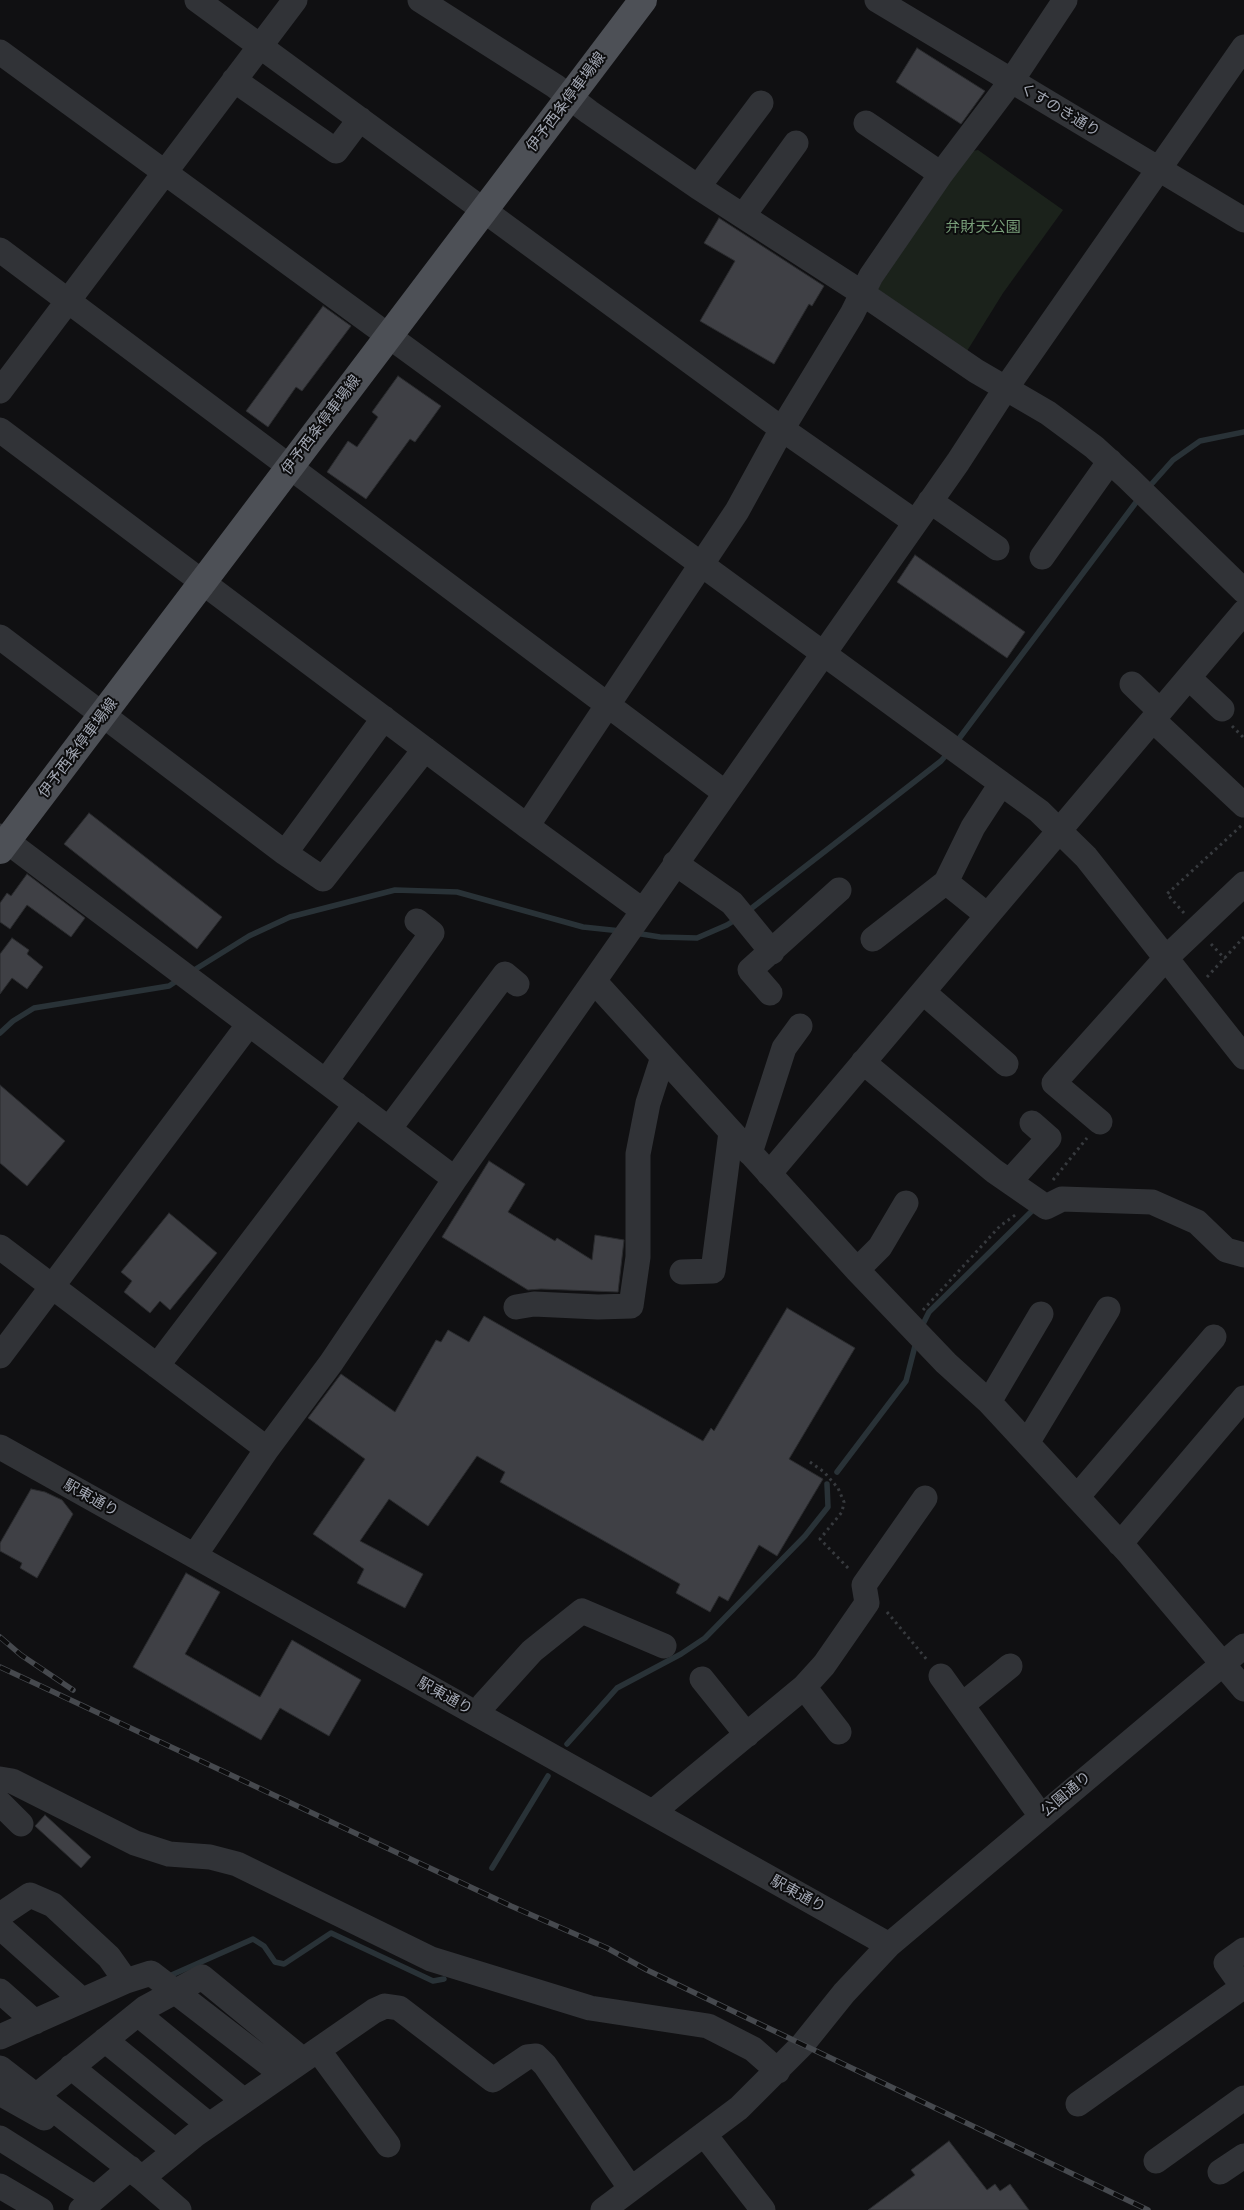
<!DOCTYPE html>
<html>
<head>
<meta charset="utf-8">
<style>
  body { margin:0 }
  canvas { display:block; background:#101012 }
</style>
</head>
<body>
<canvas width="1244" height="2210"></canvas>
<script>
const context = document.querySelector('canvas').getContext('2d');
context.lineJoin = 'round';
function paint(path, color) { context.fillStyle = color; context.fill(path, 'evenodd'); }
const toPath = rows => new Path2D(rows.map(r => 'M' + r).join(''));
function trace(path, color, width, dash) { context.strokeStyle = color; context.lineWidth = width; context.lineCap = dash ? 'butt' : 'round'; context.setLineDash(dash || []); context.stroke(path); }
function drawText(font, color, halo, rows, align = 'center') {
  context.font = font + ' Inter,"Noto Sans JP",sans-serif'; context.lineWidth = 4; context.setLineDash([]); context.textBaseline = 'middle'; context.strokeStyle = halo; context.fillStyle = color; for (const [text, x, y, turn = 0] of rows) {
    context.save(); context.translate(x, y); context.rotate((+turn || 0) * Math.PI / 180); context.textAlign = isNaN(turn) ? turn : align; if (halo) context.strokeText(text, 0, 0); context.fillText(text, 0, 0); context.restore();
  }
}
paint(toPath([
  [978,150,1063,210,1003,293,967,351,877,289,969,152]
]), '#1b221b');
trace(toPath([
  [1148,488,1173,460,1200,441,1244,432],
  [955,744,1140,497],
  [748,911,900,793,941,761,948,753],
  [635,933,660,937,697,938,727,925,738,918],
  [191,972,249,936,290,917,395,890,457,892,583,927,621,931],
  [0,1033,13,1021,34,1008,169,986,178,980],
  [921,1328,929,1312,1036,1207],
  [837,1472,906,1381,916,1342],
  [567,1744,617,1688,681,1654,705,1638,805,1536,828,1507,827,1484],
  [492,1868,548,1776],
  [167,1977,253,1939,264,1946,275,1962,284,1964,331,1933,433,1981,444,1979]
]), '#293237', 5.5);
const building = toPath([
  [917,48,985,91,961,124,896,82,917,48],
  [719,218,824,286,812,306,809,304,774,364,700,321,735,261,704,243,719,218],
  [323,306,351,326,302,391,296,387,268,427,246,411,323,306],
  [398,376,441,406,415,442,410,439,366,499,327,472,348,441,357,447,378,417,372,412,398,376],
  [915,555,1025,632,1007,658,897,582,915,555],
  [89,813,222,917,197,949,64,844,89,813],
  [27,874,85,918,71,937,27,905,10,929,0,922,0,903,7,893,11,896,27,874],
  [12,938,29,950,27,954,43,967,27,989,12,978,0,994,0,954,12,938],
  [0,1085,65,1141,27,1186,0,1163,0,1085],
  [489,1161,525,1184,508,1212,555,1241,557,1238,592,1260,595,1235,624,1240,618,1292,541,1289,528,1290,442,1237,489,1161],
  [169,1213,217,1253,170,1310,160,1301,150,1313,124,1292,132,1281,121,1272,169,1213],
  [787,1308,855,1348,789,1459,823,1479,777,1556,759,1545,728,1601,719,1596,710,1612,676,1593,680,1584,500,1482,505,1472,477,1456,428,1526,389,1499,360,1541,423,1574,405,1608,357,1583,364,1569,313,1534,365,1459,308,1418,341,1374,395,1412,436,1340,441,1342,448,1330,469,1342,484,1316,703,1441,711,1428,714,1431,787,1308],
  [31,1489,45,1492,62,1500,73,1514,37,1578,20,1568,22,1563,0,1551,0,1543,31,1489],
  [186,1573,220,1592,185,1654,260,1697,292,1640,361,1680,329,1736,280,1708,261,1740,133,1667,186,1573],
  [45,1815,91,1857,81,1868,35,1826,45,1815],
  [949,2141,987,2190,995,2184,1000,2191,1010,2184,1029,2210,868,2210,915,2175,911,2170,949,2141]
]);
paint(building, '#3f4045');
trace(building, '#2a2b2e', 1);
trace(toPath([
  [1232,726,1244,738],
  [1184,913,1167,894,1242,825],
  [1211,944,1225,959],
  [1207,977,1244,937],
  [1053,1180,1087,1138],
  [923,1310,1000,1226,1018,1213],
  [810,1462,824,1472,838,1488,844,1502,842,1512,820,1539,850,1570],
  [887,1612,928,1661]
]), '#373a3e', 3, [2.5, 4]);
trace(toPath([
  [197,0,782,429,915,522],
  [420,0,555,86,589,112,698,187,862,293,976,371,1048,413,1094,447,1128,478,1244,591],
  [877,0,1244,220],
  [0,52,1039,811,1086,857,1244,1057],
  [234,80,336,151,360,119],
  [866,123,941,174],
  [698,187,761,103],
  [743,216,796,143],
  [0,250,724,792],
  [0,391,295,0],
  [0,430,527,826,642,910],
  [930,501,997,548],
  [1042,557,1110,461],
  [0,637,285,853,323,879,425,749],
  [1189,678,1222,709],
  [1132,684,1160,711],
  [1153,720,1244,805],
  [527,826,737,511,782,429,852,314,871,276,941,174,1012,80,1065,0],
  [0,836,455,1179],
  [285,853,384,718],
  [675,863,732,903,772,952],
  [946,882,987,915],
  [873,939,946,882,973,827,1001,784],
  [594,981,857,1270,946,1363,989,1402,1128,1552,1244,1689],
  [923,992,1006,1064],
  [770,993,750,970,839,890],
  [863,1062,994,1171,1046,1207,1062,1199,1152,1202,1197,1222,1226,1250,1244,1255],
  [326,1081,432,933,417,921],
  [1100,1122,1054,1083,1166,958,1244,884],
  [389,1129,505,974,517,984],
  [750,1153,784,1048,800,1026],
  [769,1174,1244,612],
  [1010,1181,1049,1138,1032,1123],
  [0,1247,267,1449],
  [857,1270,880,1247,906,1203],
  [682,1272,713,1271,731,1132],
  [516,1307,534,1304,598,1307,631,1306,638,1257,638,1154,648,1103,663,1057],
  [0,1356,249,1024],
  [157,1366,356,1104],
  [989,1402,1041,1314],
  [1027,1443,1108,1309],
  [0,1447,889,1945],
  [1077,1497,1214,1337],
  [1120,1544,1244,1398],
  [195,1555,267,1449,331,1363,455,1179,958,462,1006,388,1244,47],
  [941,1676,1041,1816],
  [702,1679,747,1735],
  [804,1687,839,1732],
  [962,1705,1010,1666],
  [479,1714,484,1704,532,1651,582,1611,664,1646],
  [0,1779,12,1781,135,1843,169,1854,210,1857,237,1864,431,1959,590,2008,708,2026,753,2049,778,2071],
  [0,1803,21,1824],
  [653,1812,804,1687,824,1665,867,1603,864,1585,925,1498],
  [0,1915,30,1895,53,1905,109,1957,126,1981],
  [0,1927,82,2000],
  [0,1991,35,2022],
  [138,2014,244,2101],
  [0,2037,126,1981,151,1973,282,2074],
  [105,2040,209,2125],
  [318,2050,388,2145],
  [71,2067,175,2151],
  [0,2068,142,2178,179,2210],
  [0,2093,44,2118],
  [36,2096,145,2008,202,1977,303,2060],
  [1078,2104,1243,1987,1226,1963,1244,1950],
  [704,2134,763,2210],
  [0,2138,95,2198],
  [1156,2161,1244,2098],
  [1220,2172,1244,2156],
  [142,2178,195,2135,374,2011,385,2006,399,2008,493,2080,527,2057,536,2056,545,2065,631,2189],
  [0,2186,41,2210],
  [81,2210,130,2168],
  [603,2210,739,2108,803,2044,844,1993,889,1945,1244,1646]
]), '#313337', 25);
trace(toPath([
  [0,850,643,0]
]), '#4d5056', 28);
const rail = toPath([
  [0,1637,21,1655,73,1690],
  [0,1667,511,1906,607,1948,647,1970,1148,2210]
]);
trace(rail, '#46494e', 5.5);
trace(rail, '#0c0c0d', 4, [11]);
drawText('15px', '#a2a7b3', '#0c0c0d', [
  ["伊予西条停車場線",566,102,-53],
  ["くすのき通り",1060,110,31],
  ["伊予西条停車場線",321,425,-53],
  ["伊予西条停車場線",78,748,-53],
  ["駅東通り",91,1498,29],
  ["駅東通り",445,1696,29],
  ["公園通り",1066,1794,-40],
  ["駅東通り",798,1894,29]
]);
drawText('15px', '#789e79', '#0c0c0d', [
  ["弁財天公園",983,227]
]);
</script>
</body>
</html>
